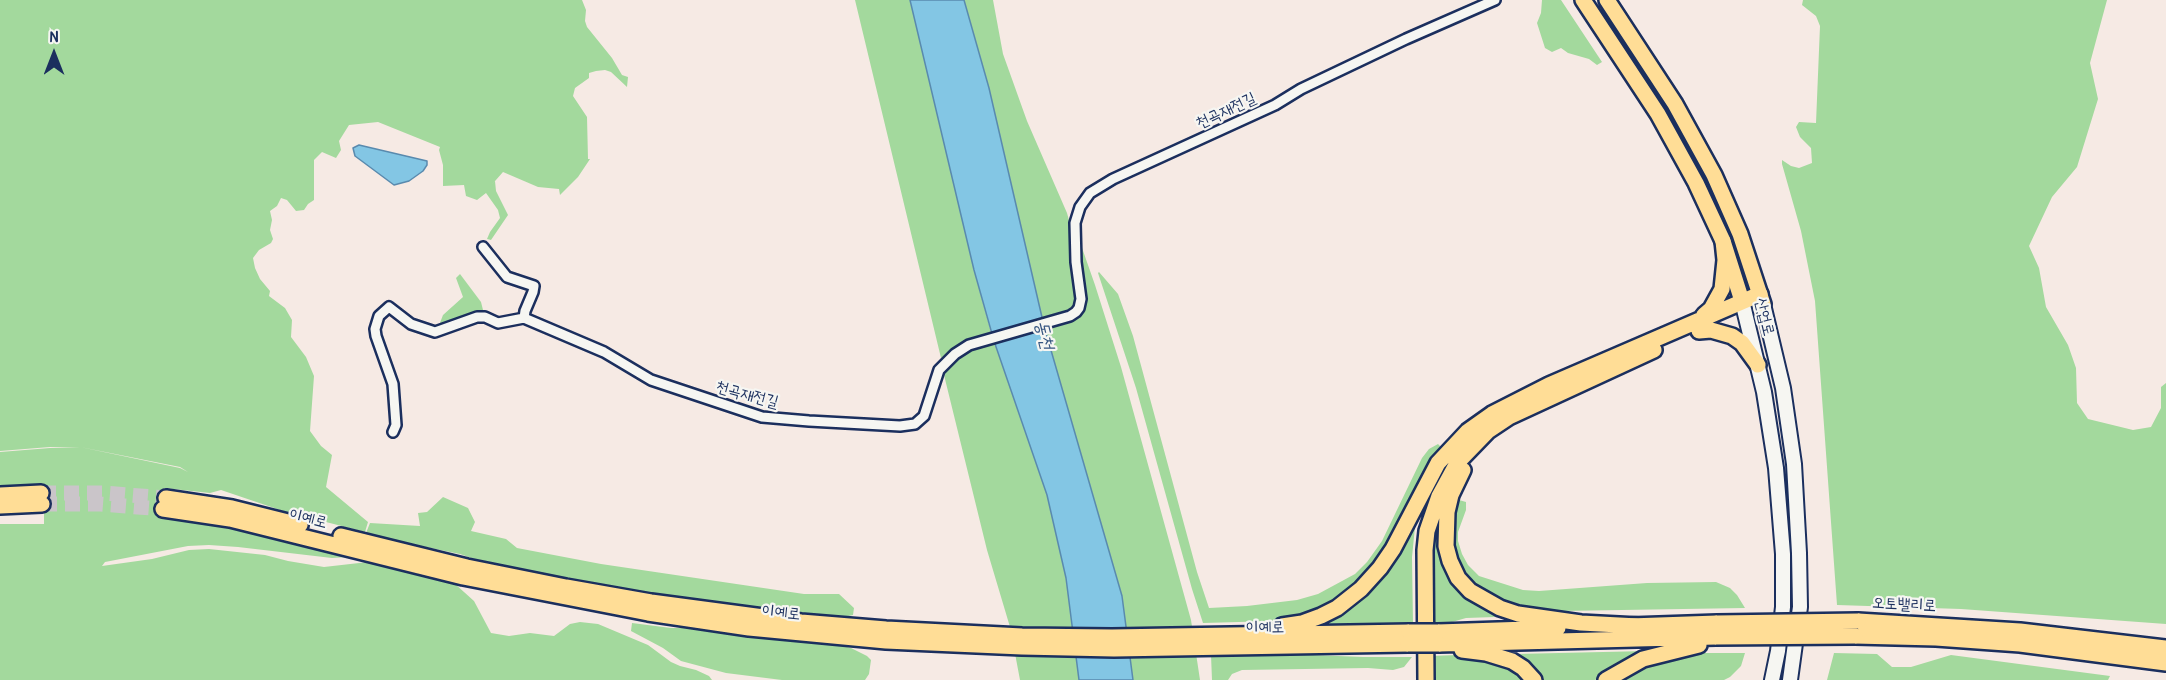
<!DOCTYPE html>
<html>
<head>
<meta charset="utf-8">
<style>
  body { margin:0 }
  #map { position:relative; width:2166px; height:680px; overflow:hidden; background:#f6eae4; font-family:"Patrick Hand",sans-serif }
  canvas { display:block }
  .north { position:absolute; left:24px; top:24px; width:60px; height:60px; -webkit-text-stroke:4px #f6f6f2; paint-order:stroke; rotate:0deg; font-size:16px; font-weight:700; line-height:24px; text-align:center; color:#1b2f5e }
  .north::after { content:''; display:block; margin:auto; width:21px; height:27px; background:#1b2f5e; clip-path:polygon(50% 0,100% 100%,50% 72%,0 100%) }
</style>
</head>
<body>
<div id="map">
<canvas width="2166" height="680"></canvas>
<div class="north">N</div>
</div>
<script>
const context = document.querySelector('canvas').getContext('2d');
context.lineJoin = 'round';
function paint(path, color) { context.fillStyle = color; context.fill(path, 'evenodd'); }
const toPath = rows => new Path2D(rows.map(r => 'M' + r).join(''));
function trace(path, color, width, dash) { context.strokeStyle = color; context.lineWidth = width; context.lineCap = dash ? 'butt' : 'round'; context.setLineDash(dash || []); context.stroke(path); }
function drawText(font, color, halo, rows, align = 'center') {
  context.font = font + ' "Patrick Hand","Poor Story",sans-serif'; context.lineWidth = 4.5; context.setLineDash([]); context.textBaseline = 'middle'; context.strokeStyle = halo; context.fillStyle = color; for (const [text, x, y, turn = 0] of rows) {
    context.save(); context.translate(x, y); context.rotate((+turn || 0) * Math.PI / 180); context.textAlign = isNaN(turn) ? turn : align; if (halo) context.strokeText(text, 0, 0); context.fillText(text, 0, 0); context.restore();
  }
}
paint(toPath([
  [0,0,582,0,586,10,585,21,587,27,612,58,622,75,628,77,627,87,611,72,605,70,596,71,589,73,589,78,575,88,573,96,587,117,588,159,590,159,578,177,560,195,559,189,538,187,503,172,488,189,495,181,496,191,508,215,491,240,487,239,490,232,500,218,498,210,486,193,477,200,466,196,464,185,443,186,443,165,439,150,440,147,378,122,349,125,339,141,341,150,336,158,322,152,314,160,314,200,308,204,304,210,296,211,287,200,281,198,277,206,270,211,272,220,270,230,273,239,271,243,259,250,253,258,255,268,260,279,270,291,269,296,285,308,292,320,291,337,306,357,314,376,310,431,321,446,332,455,326,487,368,522,365,532,283,511,221,490,210,493,164,488,159,515,234,529,348,557,332,558,238,547,209,545,188,546,105,562,102,566,152,559,189,550,209,549,265,555,288,561,324,567,368,562,454,583,474,601,491,633,509,636,530,633,554,636,570,624,580,622,598,624,648,645,671,662,680,666,696,670,709,676,712,680,0,680,0,524,44,524,44,484,0,486,0,452,50,448,80,447,180,468,188,472,180,467,80,447,50,447,0,451],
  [855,0,910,0,929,75,974,270,991,332,965,341,941,358],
  [964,0,993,0,1003,54,1027,121,1067,213,1070,224,1077,302,1069,319,1082,314,1084,309,1078,246,1081,245,1095,285,1121,367,1191,620,1200,680,1133,680,1122,596,1044,326,989,88],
  [1542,0,1561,0,1602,62,1597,65,1589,59,1568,53,1561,48,1552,52,1545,48,1537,23,1541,13],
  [1803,0,2107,0,2090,63,2098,99,2077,167,2052,197,2029,246,2039,268,2046,307,2068,345,2076,368,2077,403,2088,419,2133,430,2151,427,2161,408,2161,387,2166,383,2166,624,1961,609,1837,605,1815,301,1801,231,1782,164,1782,160,1791,166,1799,168,1812,163,1811,148,1800,137,1796,127,1799,122,1816,123,1820,26,1816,16,1802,5],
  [1099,272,1118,294,1133,336,1197,572,1209,608,1247,606,1297,600,1318,594,1355,574,1367,562,1382,541,1422,458,1429,449,1438,444,1441,447,1422,475,1384,550,1375,565,1351,591,1325,607,1293,618,1275,621,1203,623,1192,589,1136,388,1098,273],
  [460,274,481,302,483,310,438,328,443,315,463,297,456,278],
  [994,341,1047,495,1066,578,1079,680,1020,680,1010,627,987,550,944,375,948,367,969,349],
  [443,497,468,508,475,522,471,531,506,539,517,548,601,564,804,594,839,594,854,608,853,615,839,618,740,607,589,584,488,564,460,554,391,540,366,533,370,523,420,526,418,513,427,512],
  [1459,500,1466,502,1466,510,1458,532,1458,541,1462,554,1468,565,1479,576,1523,590,1539,591,1647,583,1716,582,1730,588,1737,595,1745,608,1560,611,1541,610,1510,605,1486,595,1468,581,1456,562,1451,535,1455,505],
  [1420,509,1415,527,1412,557,1413,624,1317,626,1316,623,1335,615],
  [1444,511,1443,549,1495,611,1495,617,1466,618,1445,624,1431,624,1430,559,1435,519],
  [632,623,671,628,693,628,834,644,851,648,867,656,871,660,869,674,865,680,782,680,726,673,681,661,663,648,631,631],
  [1647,651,1595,680,1540,680,1514,657,1515,654],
  [1702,653,1745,653,1741,666,1730,677,1724,680,1616,680,1645,663,1681,654],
  [1834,653,1877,654,1892,667,1911,667,1951,655,2110,676,2108,680,1827,680],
  [1287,654,1363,657,1412,657,1404,667,1393,670,1368,668,1242,670,1232,674,1228,680,1212,680,1211,655],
  [1457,655,1502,662,1527,680,1431,680,1431,656]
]), '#a3d99d');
const water = toPath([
  [910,0,964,0,989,88,1044,326,1122,596,1133,680,1079,680,1066,578,1047,495,994,341,974,270,910,0],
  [359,145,427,161,427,165,423,171,409,181,394,185,355,156,353,148,359,145]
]);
paint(water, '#83c6e4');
trace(water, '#598aae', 1.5);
trace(toPath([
  [41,493,103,493,166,498],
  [42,504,101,504,163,509]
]), '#cac5c9', 15, [15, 8]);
const minor = toPath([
  [483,247,507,277,534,286,533,292,525,311,524,318],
  [393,432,396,425,393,384,376,336,375,329,379,316,389,307,411,324,435,332,477,317,485,317,498,323,524,318,604,352,651,380,762,417,809,421,900,426,915,424,924,416,939,370,955,354,969,345,1070,316,1076,312,1079,308,1081,299,1076,262,1075,223,1080,207,1090,193,1113,179,1275,105,1301,89,1406,39,1495,0]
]);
const secondary = toPath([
  [1742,301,1764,392,1776,468,1783,554,1783,607,1778,651,1772,680],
  [1763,304,1783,388,1794,464,1799,553,1800,607,1790,680]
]);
const primary = toPath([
  [1583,0,1658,114,1696,183,1723,241,1742,301],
  [1607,0,1675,104,1714,175,1740,234,1763,304]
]);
const trunk = toPath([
  [1704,315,1711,309,1722,289,1725,260,1723,241],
  [1699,331,1711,330,1732,336,1742,343,1758,365],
  [1463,470,1451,495,1447,512,1446,546,1450,561,1458,578,1470,591,1500,608,1518,614,1581,623,1638,626],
  [0,495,41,493],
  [166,498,232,508,300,525],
  [0,506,42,504],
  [163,509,230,519,463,577,648,613,749,628,886,641,1022,647,1114,649,1408,644],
  [341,536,467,567,566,587,651,602,801,622,886,629,1022,636,1112,637,1409,632],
  [1858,621,2020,631,2166,648],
  [1282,626,1302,623,1321,616,1337,608,1361,589,1380,568,1393,549,1438,463,1468,431,1492,414,1549,385,1760,294],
  [1630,626,1717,623],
  [1438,632,1558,628],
  [1855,636,1936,638,2020,644,2166,663],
  [1439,644,1716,637],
  [1462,650,1486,653,1512,661,1523,668,1534,680],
  [1426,680,1425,550,1427,531,1439,496,1457,463,1488,431,1509,417,1654,350],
  [1606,680,1643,659,1699,645]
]);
trace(minor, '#1b2f5e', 14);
trace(secondary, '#1b2f5e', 18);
trace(primary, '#1b2f5e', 20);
trace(trunk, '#1b2f5e', 20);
trace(minor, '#f6f6f2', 9);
trace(secondary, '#f6f6f2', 14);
trace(primary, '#ffdd96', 15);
trace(trunk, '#ffdd96', 15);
const trunkBridge = toPath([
  [1717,623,1858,621],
  [1409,632,1438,632],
  [1716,637,1855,636],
  [1408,644,1439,644]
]);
trace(trunkBridge, '#1b2f5e', 20, []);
trace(trunkBridge, '#ffdd96', 15);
drawText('16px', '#1b2f5e', '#f6f6f2', [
  ["천곡재전길",1226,111,-25],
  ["산업로",1764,317,76],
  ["천곡재전길",747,395,15],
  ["이예로",308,519,14],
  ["오토밸리로",1904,605,3],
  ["이예로",781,613,6],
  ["이예로",1265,628,-1]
]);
drawText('italic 18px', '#355580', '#f6f6f2', [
  ["동천",1044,335,76]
]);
</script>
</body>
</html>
